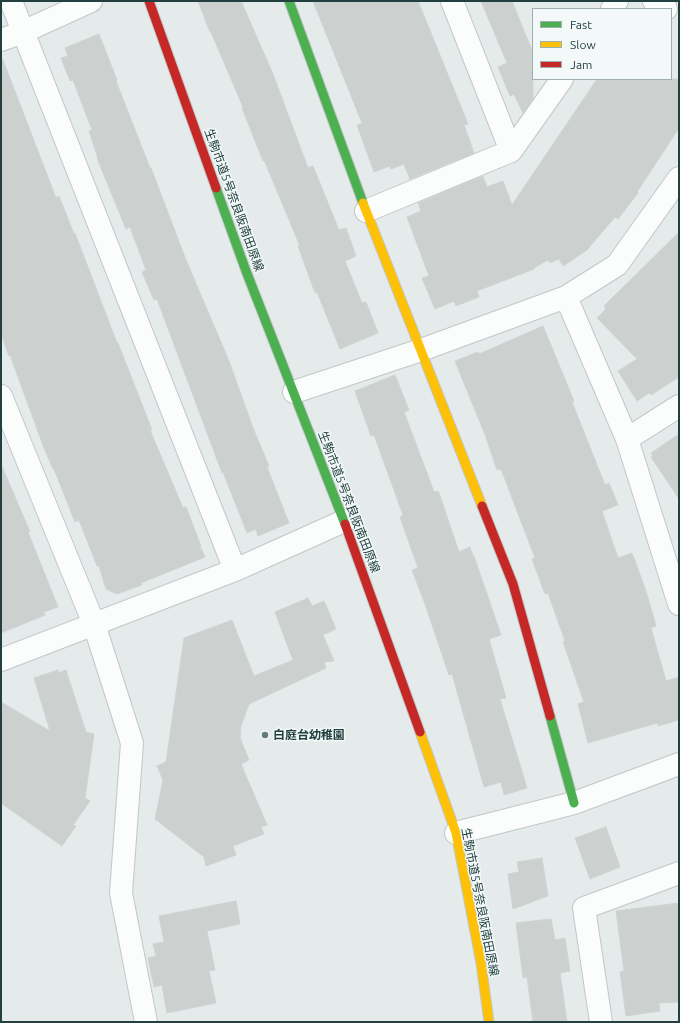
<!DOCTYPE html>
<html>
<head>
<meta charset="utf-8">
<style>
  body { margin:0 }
  #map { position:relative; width:680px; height:1023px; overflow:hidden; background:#e5eaea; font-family:Ubuntu,sans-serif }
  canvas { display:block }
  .frame { position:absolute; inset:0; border:2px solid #21403f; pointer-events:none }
  .legend { position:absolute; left:532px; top:8px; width:140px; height:72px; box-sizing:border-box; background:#f3f9f8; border:1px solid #9fafae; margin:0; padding:5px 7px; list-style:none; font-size:12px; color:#21403f }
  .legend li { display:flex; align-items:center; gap:8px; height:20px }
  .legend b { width:20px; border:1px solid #9fafae }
</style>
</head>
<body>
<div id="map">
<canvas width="680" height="1023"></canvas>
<div class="frame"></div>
<ul class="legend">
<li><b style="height:5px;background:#4caf50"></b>Fast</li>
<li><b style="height:5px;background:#ffc107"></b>Slow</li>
<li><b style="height:5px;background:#c62828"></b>Jam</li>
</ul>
</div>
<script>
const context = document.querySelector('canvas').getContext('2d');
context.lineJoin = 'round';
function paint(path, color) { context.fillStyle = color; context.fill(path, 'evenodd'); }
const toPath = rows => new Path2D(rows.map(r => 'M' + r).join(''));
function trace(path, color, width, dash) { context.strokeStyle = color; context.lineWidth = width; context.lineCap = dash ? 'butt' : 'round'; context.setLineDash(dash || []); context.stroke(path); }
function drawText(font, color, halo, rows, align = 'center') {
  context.font = font + ' Ubuntu,"Noto Sans JP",sans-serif'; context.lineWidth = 3; context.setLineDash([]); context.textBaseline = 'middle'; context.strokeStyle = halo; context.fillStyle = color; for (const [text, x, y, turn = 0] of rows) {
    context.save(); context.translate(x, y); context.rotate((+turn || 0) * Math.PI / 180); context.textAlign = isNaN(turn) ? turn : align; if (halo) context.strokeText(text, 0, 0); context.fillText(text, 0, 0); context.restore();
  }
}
const building = toPath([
  [198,1,241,1,273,74,308,168,313,166,339,230,346,228,356,256,345,261,362,303,366,302,378,333,340,349,317,292,315,293,298,246,300,246,264,160,263,161,242,108,243,107,211,32,210,32,198,1],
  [313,1,418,1,468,124,464,125,474,153,410,179,404,164,391,169,390,166,374,172,357,125,362,123,313,1],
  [481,1,512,1,533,53,533,98,523,113,514,94,510,96,498,67,507,63,481,1],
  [99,34,117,80,116,81,150,168,151,168,186,260,229,361,253,428,269,466,267,467,289,523,258,536,256,529,247,533,223,472,222,473,157,299,154,300,142,272,146,270,130,227,126,229,97,158,98,158,89,131,92,130,73,80,70,81,61,58,68,56,65,48,99,34],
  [3,60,56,198,59,196,74,234,75,233,117,343,118,343,152,430,150,430,183,508,186,507,201,546,200,546,205,557,141,583,142,585,117,594,106,589,99,566,97,566,79,520,75,522,54,469,53,469,44,448,10,355,9,356,1,334,1,61,3,60],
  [597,79,679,79,679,128,637,192,638,193,618,219,615,217,587,250,563,266,559,259,550,263,548,260,534,268,534,269,477,291,479,297,456,306,454,301,435,309,422,278,429,276,407,217,421,211,418,203,483,176,487,187,503,181,512,205,597,79],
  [679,232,679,377,651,395,649,393,637,401,618,371,637,359,597,318,606,309,604,306,679,232],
  [543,326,574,401,572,402,605,485,609,483,618,505,602,511,618,558,632,553,646,591,656,626,651,628,666,681,679,677,679,720,658,726,657,723,588,743,578,704,584,702,563,642,565,641,548,593,545,594,532,559,535,558,501,469,497,470,486,437,455,361,478,352,479,354,543,326],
  [395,375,409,410,404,412,434,492,438,491,439,493,459,552,470,547,473,556,474,556,501,635,489,639,506,698,500,699,527,788,504,795,501,782,484,787,452,674,449,675,425,604,412,570,418,568,400,517,403,515,374,435,371,436,355,391,395,375],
  [679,434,679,499,651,457,653,456,651,453,679,434],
  [1,464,30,532,28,532,58,607,44,612,45,615,1,633,1,464],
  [308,598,312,606,324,601,336,629,323,635,334,661,324,662,326,668,249,704,241,726,240,738,249,760,241,764,267,825,261,827,264,834,233,846,236,855,206,866,204,857,155,819,163,780,157,766,166,762,184,638,232,620,254,676,293,660,275,612,308,598],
  [58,670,58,673,66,670,86,732,94,734,85,798,90,801,73,825,76,826,62,846,1,803,1,702,50,731,34,678,58,670],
  [606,827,620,867,590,879,575,838,606,827],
  [542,858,548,896,513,909,508,874,519,872,517,862,542,858],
  [236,901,240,924,207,931,215,970,209,971,216,1003,167,1013,162,985,154,987,148,958,156,956,153,944,164,942,159,916,236,901],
  [679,903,679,1002,659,1003,660,1011,626,1016,620,972,624,971,616,911,679,903],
  [551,919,555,940,565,938,570,971,560,973,567,1022,533,1022,527,977,523,978,516,923,551,919]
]);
paint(building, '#ccd1d0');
trace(building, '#ced4d3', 1);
const street = toPath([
  [11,1,235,570],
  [452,1,511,151],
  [654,1,666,9],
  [612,9,617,1],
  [1,40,23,32,91,1],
  [366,211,511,151,562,79],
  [566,297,627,439,679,604],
  [294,392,421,350,566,297,617,265,679,178],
  [1,396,94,624,132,743,121,893,146,1022],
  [627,439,679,406],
  [1,660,235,570,344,521],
  [456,833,574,803,679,764],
  [601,1022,584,908,679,873]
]);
const fast = toPath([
  [289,1,363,203],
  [216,188,246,271,345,524],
  [550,716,574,803]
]);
const slow = toPath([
  [363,203,482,506],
  [420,732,456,833,481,963,489,1022]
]);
const jam = toPath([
  [149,1,216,188],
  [482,506,513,584,550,716],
  [345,524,420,732]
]);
trace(street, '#c2c7c7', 24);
trace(fast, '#c0c8c7', 11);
trace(slow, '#c0c8c7', 11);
trace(jam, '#c0c8c7', 11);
trace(street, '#fbfcfc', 22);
trace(fast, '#4caf50', 9);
trace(slow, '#ffc107', 9);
trace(jam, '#c62828', 9);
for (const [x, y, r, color] of [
  [265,735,4,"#667c7b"]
]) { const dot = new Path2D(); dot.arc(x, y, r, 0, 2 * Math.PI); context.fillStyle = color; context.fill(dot); trace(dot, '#f3f9f8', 1.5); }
drawText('12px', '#21403f', '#f3f9f8', [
  ["生駒市道5号奈良阪南田原線",234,200,70],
  ["生駒市道5号奈良阪南田原線",349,502,69],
  ["生駒市道5号奈良阪南田原線",480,902,79]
]);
drawText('bold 12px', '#21403f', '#f3f9f8', [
  ["白庭台幼稚園",273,735]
], 'left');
</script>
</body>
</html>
